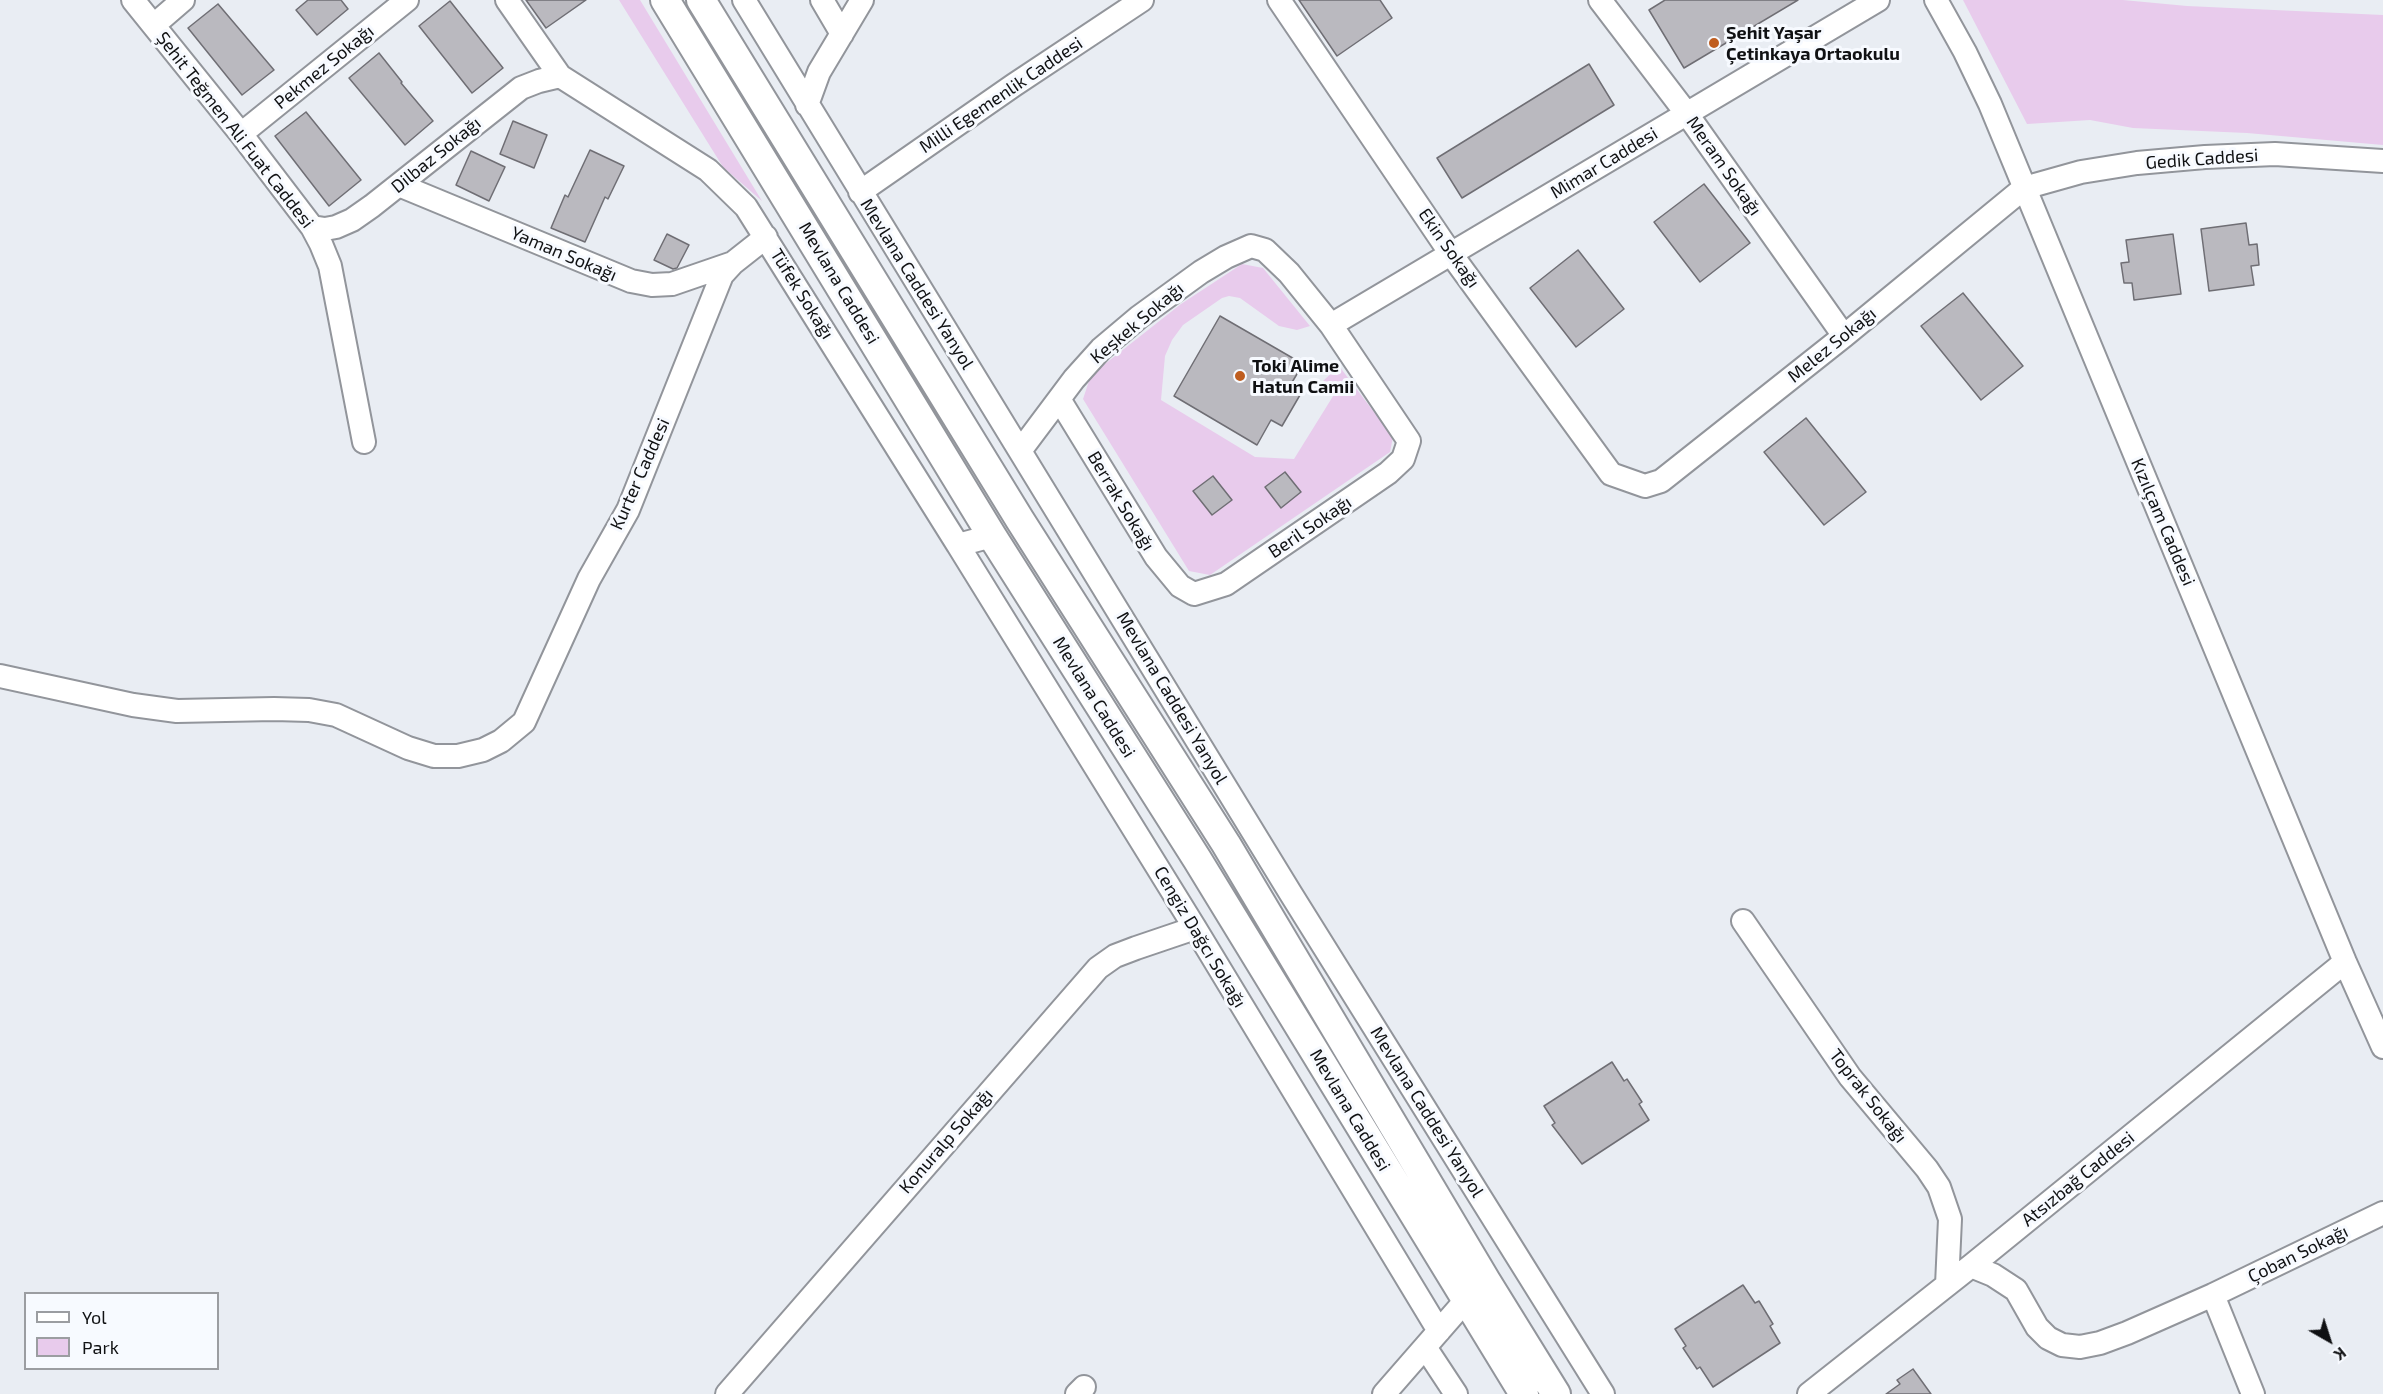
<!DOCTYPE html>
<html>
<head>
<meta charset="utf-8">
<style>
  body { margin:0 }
  #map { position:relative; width:2383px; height:1394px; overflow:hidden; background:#e9edf3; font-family:"Exo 2",sans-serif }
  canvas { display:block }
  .legend { position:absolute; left:24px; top:1292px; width:195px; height:78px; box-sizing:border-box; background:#f7faff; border:2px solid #9b9da1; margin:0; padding:8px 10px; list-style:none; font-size:18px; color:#101113 }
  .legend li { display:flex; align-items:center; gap:12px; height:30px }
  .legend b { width:30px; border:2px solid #9b9da1 }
  .north { position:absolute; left:2299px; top:1310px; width:60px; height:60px; -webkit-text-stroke:4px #f7faff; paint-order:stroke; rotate:141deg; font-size:16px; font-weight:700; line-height:24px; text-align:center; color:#101113 }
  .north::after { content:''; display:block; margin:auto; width:21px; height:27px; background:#101113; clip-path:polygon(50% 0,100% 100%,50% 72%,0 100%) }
</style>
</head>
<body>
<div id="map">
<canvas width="2383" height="1394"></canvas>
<ul class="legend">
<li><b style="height:8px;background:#fff"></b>Yol</li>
<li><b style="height:16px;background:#e8cbec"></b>Park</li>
</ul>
<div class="north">K</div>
</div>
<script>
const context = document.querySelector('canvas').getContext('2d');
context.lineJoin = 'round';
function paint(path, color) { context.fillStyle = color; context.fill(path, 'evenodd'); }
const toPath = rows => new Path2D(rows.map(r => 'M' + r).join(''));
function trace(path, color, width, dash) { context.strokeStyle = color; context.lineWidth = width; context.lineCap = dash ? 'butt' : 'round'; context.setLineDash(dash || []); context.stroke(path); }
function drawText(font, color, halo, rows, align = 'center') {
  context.font = font + ' "Exo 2",sans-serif'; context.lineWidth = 6; context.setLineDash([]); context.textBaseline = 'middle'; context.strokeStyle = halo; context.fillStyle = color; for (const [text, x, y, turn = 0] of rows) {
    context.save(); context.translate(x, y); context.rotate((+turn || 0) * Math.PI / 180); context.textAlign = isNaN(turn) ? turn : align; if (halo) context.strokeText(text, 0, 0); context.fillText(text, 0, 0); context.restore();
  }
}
paint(toPath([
  [619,0,640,0,762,201,723,167],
  [1963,0,2123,0,2187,6,2383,15,2383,145,2247,133,2133,128,2090,120,2027,124],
  [1242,264,1263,268,1310,326,1297,330,1279,326,1240,298,1229,296,1222,298,1183,325,1172,340,1165,356,1161,400,1255,457,1294,459,1335,393,1322,382,1339,366,1393,437,1390,452,1210,575,1189,571,1083,399,1091,375,1181,304]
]), '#e8cbec');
const building = toPath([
  [308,0,341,0,348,9,317,35,296,10,308,0],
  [526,0,586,0,546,28,526,0],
  [1299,0,1380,0,1392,18,1337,56,1299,0],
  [1665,0,1798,0,1684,68,1649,10,1665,0],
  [450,1,503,68,472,93,419,26,450,1],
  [218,4,274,70,242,95,188,28,218,4],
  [379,53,402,82,401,83,433,121,405,145,349,78,379,53],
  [1589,64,1614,105,1462,198,1437,158,1589,64],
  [306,112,361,180,329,206,275,136,306,112],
  [513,121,547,135,534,168,500,154,513,121],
  [590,150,624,166,608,199,605,197,585,242,551,228,565,195,568,197,590,150],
  [471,151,505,167,489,201,456,185,471,151],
  [1704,184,1750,243,1700,282,1654,222,1704,184],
  [2246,223,2249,245,2257,244,2259,265,2251,266,2254,285,2209,291,2201,229,2246,223],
  [667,234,689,245,677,268,673,269,654,260,667,234],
  [2173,234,2181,294,2134,300,2132,283,2124,283,2121,263,2129,262,2126,240,2173,234],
  [1578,250,1624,309,1576,347,1530,288,1578,250],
  [1963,293,2023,366,1981,400,1921,326,1963,293],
  [1220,316,1303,364,1288,389,1300,395,1282,426,1271,420,1257,445,1174,396,1220,316],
  [1806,418,1866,492,1824,525,1764,452,1806,418],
  [1285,472,1301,492,1281,508,1265,487,1285,472],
  [1213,476,1232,500,1212,515,1193,491,1213,476],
  [1612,1062,1624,1081,1627,1079,1642,1102,1639,1104,1649,1120,1582,1164,1552,1125,1555,1123,1544,1106,1612,1062],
  [1743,1285,1755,1303,1759,1301,1773,1324,1770,1326,1780,1343,1713,1387,1700,1367,1697,1369,1683,1348,1686,1346,1675,1329,1743,1285],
  [1913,1369,1931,1394,1886,1394,1900,1384,1897,1380,1913,1369]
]);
paint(building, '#bab9bf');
trace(building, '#6f6e74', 1.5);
const minor = toPath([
  [133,0,241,134,312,227,321,244,330,266,364,442],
  [507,0,560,76,708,170,746,207,958,545,992,536],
  [744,0,1291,894,1603,1394],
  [822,0,842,34],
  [1279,0,1451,254,1611,474,1645,486,1661,481,1844,336,2024,188,2081,172,2137,163,2205,157,2275,154,2383,161],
  [1600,0,1687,114,1844,336],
  [1936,0,1965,52,1990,104,2345,962,2383,1047],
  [154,25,183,0],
  [807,105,819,72,862,0],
  [241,134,407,0],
  [399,185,631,281,652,285,672,284,733,263],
  [860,192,1014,85,1142,0],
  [312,227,325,229,336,227,352,220,372,206,521,88,539,81,560,76],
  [1331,325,1878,0],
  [1020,451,1074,379,1101,349,1139,317,1201,272,1226,257,1251,246,1265,250,1289,273,1331,325,1409,441,1403,459,1388,473,1226,584,1194,594,1180,586,1156,557,1059,399],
  [958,545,1195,928,1439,1331],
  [0,676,133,705,177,711,274,709,309,710,336,715,408,748,434,756,458,756,483,750,501,741,524,722,589,579,628,510,722,275,733,263,766,237],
  [1743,921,1850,1077,1927,1169,1939,1187,1950,1219,1947,1285],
  [1971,1266,1993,1275,2016,1290,2037,1327,2048,1338,2062,1345,2080,1347,2100,1343,2127,1333,2213,1295,2383,1213],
  [2213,1295,2253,1394],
  [1425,1347,1456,1394],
  [727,1394,1098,968,1115,956,1136,948,1195,928],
  [1077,1394,1084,1387],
  [1384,1394,1466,1300],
  [1809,1394,1971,1266,2345,962]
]);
const major = toPath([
  [665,0,992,536,1197,859,1524,1394],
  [701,0,1020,520,1226,844,1486,1281,1556,1394]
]);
trace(minor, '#92959b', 26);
trace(major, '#92959b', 32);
trace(minor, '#fff', 22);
trace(major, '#fff', 28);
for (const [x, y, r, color] of [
  [1714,43,6,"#bf5d1f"],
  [1240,376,6,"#bf5d1f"]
]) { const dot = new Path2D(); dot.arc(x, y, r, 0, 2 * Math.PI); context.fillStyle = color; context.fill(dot); trace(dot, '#f7faff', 2); }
drawText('bold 18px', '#101113', '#f7faff', [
  ["Şehit Yaşar",1726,33],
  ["Çetinkaya Ortaokulu",1726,54],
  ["Toki Alime",1252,366],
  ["Hatun Camii",1252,387]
], 'left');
drawText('18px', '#101113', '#f7faff', [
  ["Pekmez Sokağı",324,67,-39],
  ["Milli Egemenlik Caddesi",1001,95,-34],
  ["Şehit Teğmen Ali Fuat Caddesi",235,130,52],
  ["Dilbaz Sokağı",436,155,-39],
  ["Gedik Caddesi",2202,159,-4],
  ["Mimar Caddesi",1604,163,-31],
  ["Meram Sokağı",1724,166,55],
  ["Ekin Sokağı",1449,248,55],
  ["Yaman Sokağı",564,254,23],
  ["Mevlana Caddesi",839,283,59],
  ["Mevlana Caddesi Yanyol",917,284,58],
  ["Tüfek Sokağı",802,294,58],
  ["Keşkek Sokağı",1137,323,-40],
  ["Melez Sokağı",1832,345,-39],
  ["Kurter Caddesi",640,474,-66],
  ["Berrak Sokağı",1121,501,59],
  ["Kızılçam Caddesi",2163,522,67],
  ["Beril Sokağı",1310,527,-34],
  ["Mevlana Caddesi",1094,697,58],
  ["Mevlana Caddesi Yanyol",1172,698,59],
  ["Cengiz Dağcı Sokağı",1200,937,59],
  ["Toprak Sokağı",1868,1096,52],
  ["Mevlana Caddesi",1350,1110,59],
  ["Mevlana Caddesi Yanyol",1427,1112,58],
  ["Konuralp Sokağı",946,1141,-49],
  ["Atsızbağ Caddesi",2078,1179,-39],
  ["Çoban Sokağı",2298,1254,-26]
]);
</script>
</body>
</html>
